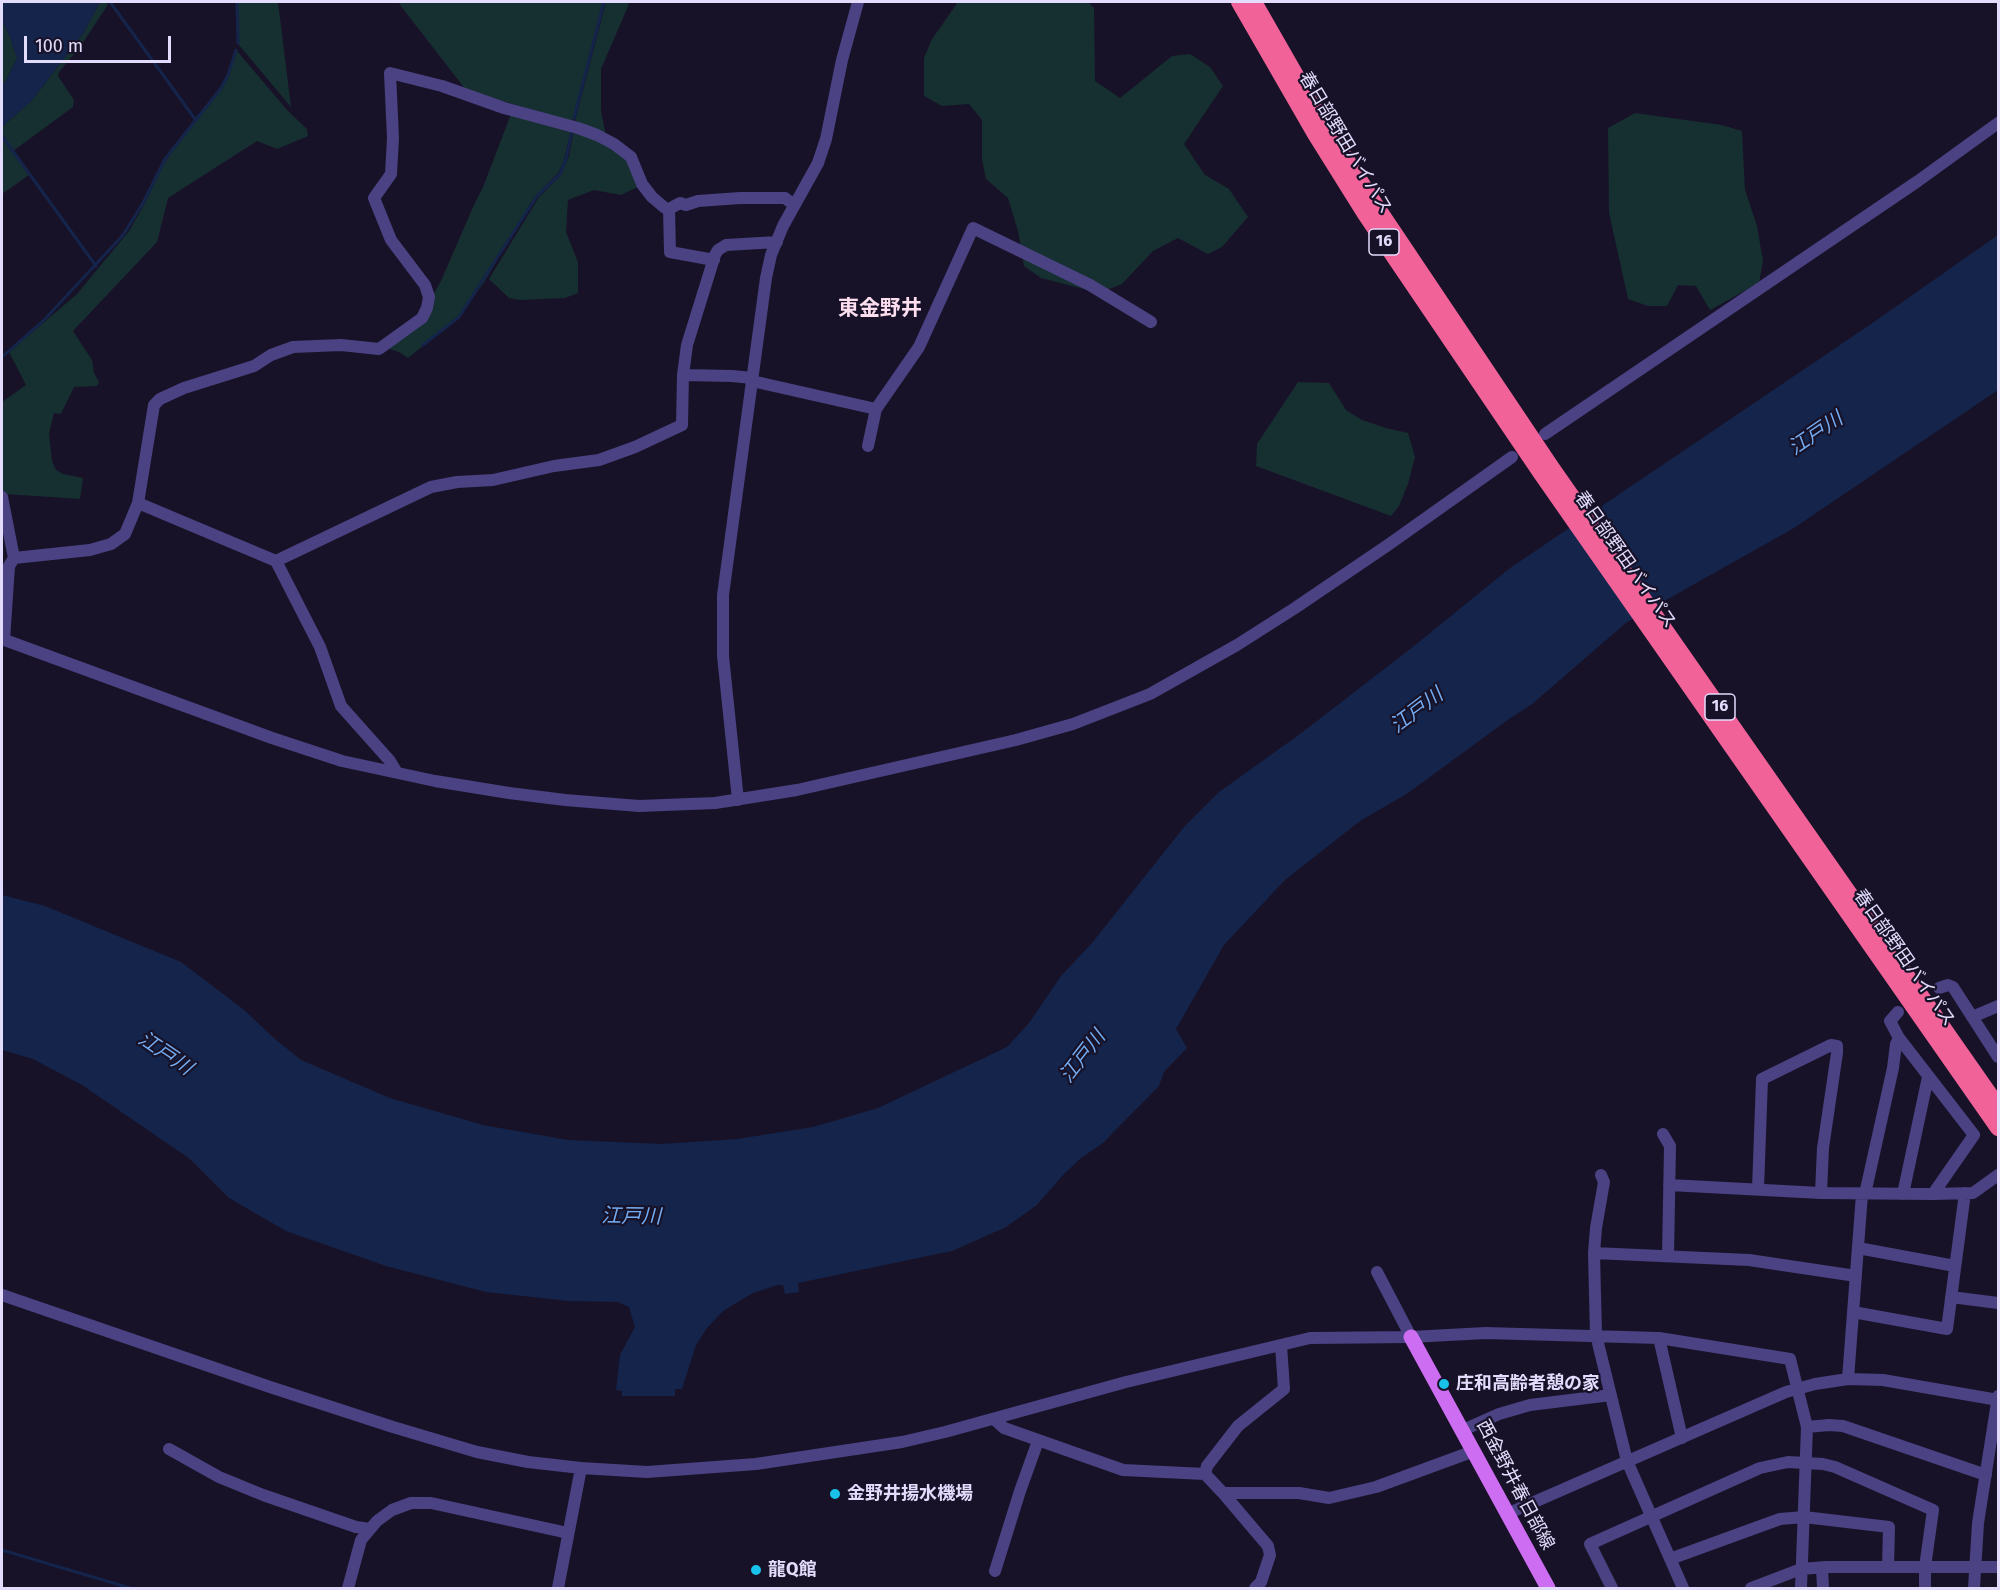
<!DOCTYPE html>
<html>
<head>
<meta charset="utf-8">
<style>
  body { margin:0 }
  #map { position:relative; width:2000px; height:1590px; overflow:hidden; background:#181228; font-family:"Fira Sans",sans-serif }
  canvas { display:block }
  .frame { position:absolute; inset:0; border:3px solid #e3dcfc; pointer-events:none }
  .scale { position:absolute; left:24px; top:36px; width:147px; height:27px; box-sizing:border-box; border:3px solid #e3dcfc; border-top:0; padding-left:8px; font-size:18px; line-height:21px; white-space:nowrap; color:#e3dcfc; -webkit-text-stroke:4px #181228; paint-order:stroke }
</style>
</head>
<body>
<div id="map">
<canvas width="2000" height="1590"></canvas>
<div class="frame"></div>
<div class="scale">100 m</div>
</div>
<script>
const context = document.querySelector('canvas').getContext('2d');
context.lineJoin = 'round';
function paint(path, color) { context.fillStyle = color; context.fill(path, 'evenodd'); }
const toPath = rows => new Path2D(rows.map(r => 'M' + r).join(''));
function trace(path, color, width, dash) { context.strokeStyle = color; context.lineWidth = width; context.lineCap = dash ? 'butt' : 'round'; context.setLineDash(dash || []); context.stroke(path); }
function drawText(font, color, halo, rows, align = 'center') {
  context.font = font + ' "Fira Sans","Noto Sans JP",sans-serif'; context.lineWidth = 4.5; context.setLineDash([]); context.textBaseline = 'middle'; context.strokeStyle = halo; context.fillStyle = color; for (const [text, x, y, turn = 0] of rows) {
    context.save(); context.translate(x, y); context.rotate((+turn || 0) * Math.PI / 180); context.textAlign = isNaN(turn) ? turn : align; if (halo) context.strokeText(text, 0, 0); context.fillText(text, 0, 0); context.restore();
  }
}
paint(toPath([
  [100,2,108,2,107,6,80,47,59,72,58,76,74,100,73,107,13,151,29,175,2,194,2,127,33,99,84,32],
  [238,2,278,2,291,107,239,45],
  [399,2,604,2,572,122,466,90,400,5],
  [606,2,626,2,629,4,601,69,601,111,606,136,575,121],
  [958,2,1088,2,1094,8,1095,81,1120,98,1172,56,1190,54,1210,67,1223,86,1184,144,1205,175,1229,189,1248,217,1222,247,1208,254,1178,238,1153,251,1122,284,1099,293,1041,278,1024,266,1018,231,1008,198,986,179,982,160,982,120,969,104,942,106,924,96,924,58,932,39],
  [2,21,9,34,17,58,6,81,2,85],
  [237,51,288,111,307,129,308,136,277,149,257,141,168,198,157,242,73,331,92,360,94,373,99,382,97,386,74,387,61,414,54,413,49,434,52,461,56,470,63,474,83,478,80,499,5,494,2,490,2,402,26,385,9,352,77,294,129,231,145,203,164,163,226,80],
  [1635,113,1722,125,1742,131,1745,190,1757,226,1763,261,1759,283,1710,310,1696,286,1678,285,1667,306,1648,306,1628,299,1609,213,1608,128],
  [511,114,571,129,563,164,558,173,533,199,485,281,459,317,408,358,399,352,386,348,417,324,441,281,473,207,483,187],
  [574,130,622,153,640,186,621,195,594,190,568,200,566,232,578,262,578,293,565,298,520,300,509,298,489,279,539,197,560,176,569,156],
  [1298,382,1329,383,1346,410,1362,420,1386,428,1408,433,1415,457,1408,484,1399,506,1391,516,1256,466,1257,444]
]), '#162f31');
paint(toPath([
  [2,2,100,2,84,32,33,99,2,127,2,85,6,81,17,58,9,34,2,21],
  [1998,235,1998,390,1794,528,1627,622,1531,705,1509,719,1408,793,1360,821,1285,880,1224,945,1176,1029,1187,1048,1164,1072,1159,1086,1103,1143,1081,1158,1064,1174,1037,1205,1006,1227,952,1251,798,1283,799,1292,785,1294,783,1285,777,1285,751,1294,723,1311,707,1328,696,1345,682,1389,675,1389,675,1396,622,1396,622,1391,616,1390,620,1355,635,1327,629,1307,618,1302,569,1301,486,1292,386,1266,286,1231,229,1198,190,1159,82,1085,33,1059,2,1050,2,895,45,906,181,962,243,1009,275,1039,301,1060,390,1098,483,1125,568,1140,662,1144,737,1139,813,1127,878,1108,1007,1047,1029,1023,1061,976,1092,943,1184,827,1219,792,1300,734,1414,646,1510,568,1871,324]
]), '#14244a');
trace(toPath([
  [110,2,195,119],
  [237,2,238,43],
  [574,118,604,2],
  [2,136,96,266],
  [423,345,459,317,537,196,560,174,566,159,572,131],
  [2,357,45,319,123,235,143,203,165,159,221,88,228,75,236,50],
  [2,1550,130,1588]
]), '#14244a', 3);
trace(toPath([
  [669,209,670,252,714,260],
  [683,375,732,376,752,378],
  [752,381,876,409],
  [1545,434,1918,181,1998,123],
  [868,446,876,409,919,347,973,228,1090,285,1151,322],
  [2,497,14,558,9,566,4,640],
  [138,503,276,561,320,647,341,706,390,761,396,771],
  [14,558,90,550,111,544,125,534,138,503,154,405,160,399,184,388,254,366,271,355,293,347,341,345,379,349,422,318,427,308,429,297,425,285,391,240,374,198,391,174,393,138,390,73,442,86,504,108,578,128,597,135,614,144,631,157,642,184,652,197,665,208,669,209,680,203,686,205,698,201,740,198,785,198,794,205],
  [276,561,431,487,457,482,493,480,554,466,599,460,635,447,682,425,683,375,687,345,715,255,718,250,726,245,777,242],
  [2,639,272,738,342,761,435,781,509,793,565,800,639,806,715,803,797,790,1016,740,1073,724,1150,694,1237,645,1295,608,1388,545,1512,457],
  [738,800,723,656,723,595,766,278,771,255,783,226,818,163,826,139,842,60,858,2],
  [1939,988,1948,985,1953,987,1998,1057],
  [1898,1012,1890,1021,1899,1038,1974,1135,1933,1194],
  [1972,1017,1998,1006],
  [1663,1134,1670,1146,1668,1256],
  [1601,1175,1604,1182,1596,1228,1594,1253,1596,1335,1627,1461,1683,1588],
  [1669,1185,1821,1193,1933,1194,1973,1193,1998,1175],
  [1758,1189,1762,1079,1831,1045,1837,1046,1837,1053,1823,1148,1821,1193],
  [1865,1194,1893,1068,1896,1044,1899,1038],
  [1903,1194,1928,1077],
  [1858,1248,1955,1266],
  [1594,1253,1749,1260,1856,1276],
  [1377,1272,1411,1337],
  [2,1295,270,1387,393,1427,477,1452,528,1462,581,1468,647,1472,756,1464,902,1442,945,1432,1126,1382,1310,1338,1411,1337,1486,1333,1659,1338,1790,1359,1807,1427,1801,1588],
  [1951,1297,1998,1303],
  [1853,1312,1947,1329,1965,1193],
  [1659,1338,1682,1438],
  [1848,1379,1862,1194],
  [994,1419,1004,1428,1123,1470,1205,1474,1223,1493,1268,1546,1270,1555,1261,1582,1255,1588],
  [1807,1427,1829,1425,1843,1426,1986,1475],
  [1463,1430,1499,1414,1530,1405,1611,1395],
  [169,1449,219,1477,263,1495,356,1527,370,1529],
  [1205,1474,1207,1466,1238,1426,1284,1389,1281,1345],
  [1223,1493,1299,1493,1329,1498,1376,1487,1474,1451],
  [1509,1513,1786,1392,1815,1384,1848,1379,1883,1380,1998,1400],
  [1670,1559,1780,1519,1804,1517,1889,1527,1888,1567],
  [1822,1568,1823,1588],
  [995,1571,1020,1491,1038,1441],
  [348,1588,361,1540,377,1521,392,1510,411,1503,431,1503,568,1533],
  [558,1588,581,1468],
  [1612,1588,1590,1544,1760,1468,1788,1462,1823,1464,1835,1467,1933,1510,1925,1567,1925,1588],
  [1751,1588,1801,1569,1826,1567,1998,1567],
  [1974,1588,1978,1523,1998,1396]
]), '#4a4282', 12);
trace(toPath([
  [1411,1337,1548,1588]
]), '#cd6df2', 15);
trace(toPath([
  [1239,2,1315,134,1365,214,1542,475,1998,1128],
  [1254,2,1325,126,1377,207,1552,468,1998,1106]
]), '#f16299', 16);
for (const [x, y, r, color] of [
  [1444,1384,6,"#19c2eb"],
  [835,1494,6,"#19c2eb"],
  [756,1570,6,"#19c2eb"]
]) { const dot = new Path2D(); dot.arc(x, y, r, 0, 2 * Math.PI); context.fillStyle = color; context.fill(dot); trace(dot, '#181228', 2); }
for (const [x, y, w] of [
  [1384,242,30],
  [1720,707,30]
]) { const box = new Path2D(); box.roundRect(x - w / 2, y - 13, w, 26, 4.5); context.fillStyle = '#181228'; context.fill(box); trace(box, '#e3dcfc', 1.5); }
drawText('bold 16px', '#e3dcfc', null, [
  ["16",1384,242],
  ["16",1720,707]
]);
drawText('18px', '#e3dcfc', '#181228', [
  ["春日部野田バイパス",1345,143,59],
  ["春日部野田バイパス",1625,560,55],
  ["春日部野田バイパス",1904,958,55],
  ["西金野井春日部線",1515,1485,62]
]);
drawText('bold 18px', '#e3dcfc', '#181228', [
  ["庄和高齢者憩の家",1456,1384],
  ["金野井揚水機場",847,1494],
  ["龍Q館",768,1570]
], 'left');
drawText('italic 20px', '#73acf3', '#181228', [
  ["江戸川",1816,434,-34],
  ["江戸川",1417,711,-37],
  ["江戸川",165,1054,34],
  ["江戸川",1083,1057,-52],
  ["江戸川",631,1217,1]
]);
drawText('bold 21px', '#fcdeee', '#181228', [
  ["東金野井",880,309]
]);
</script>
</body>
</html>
